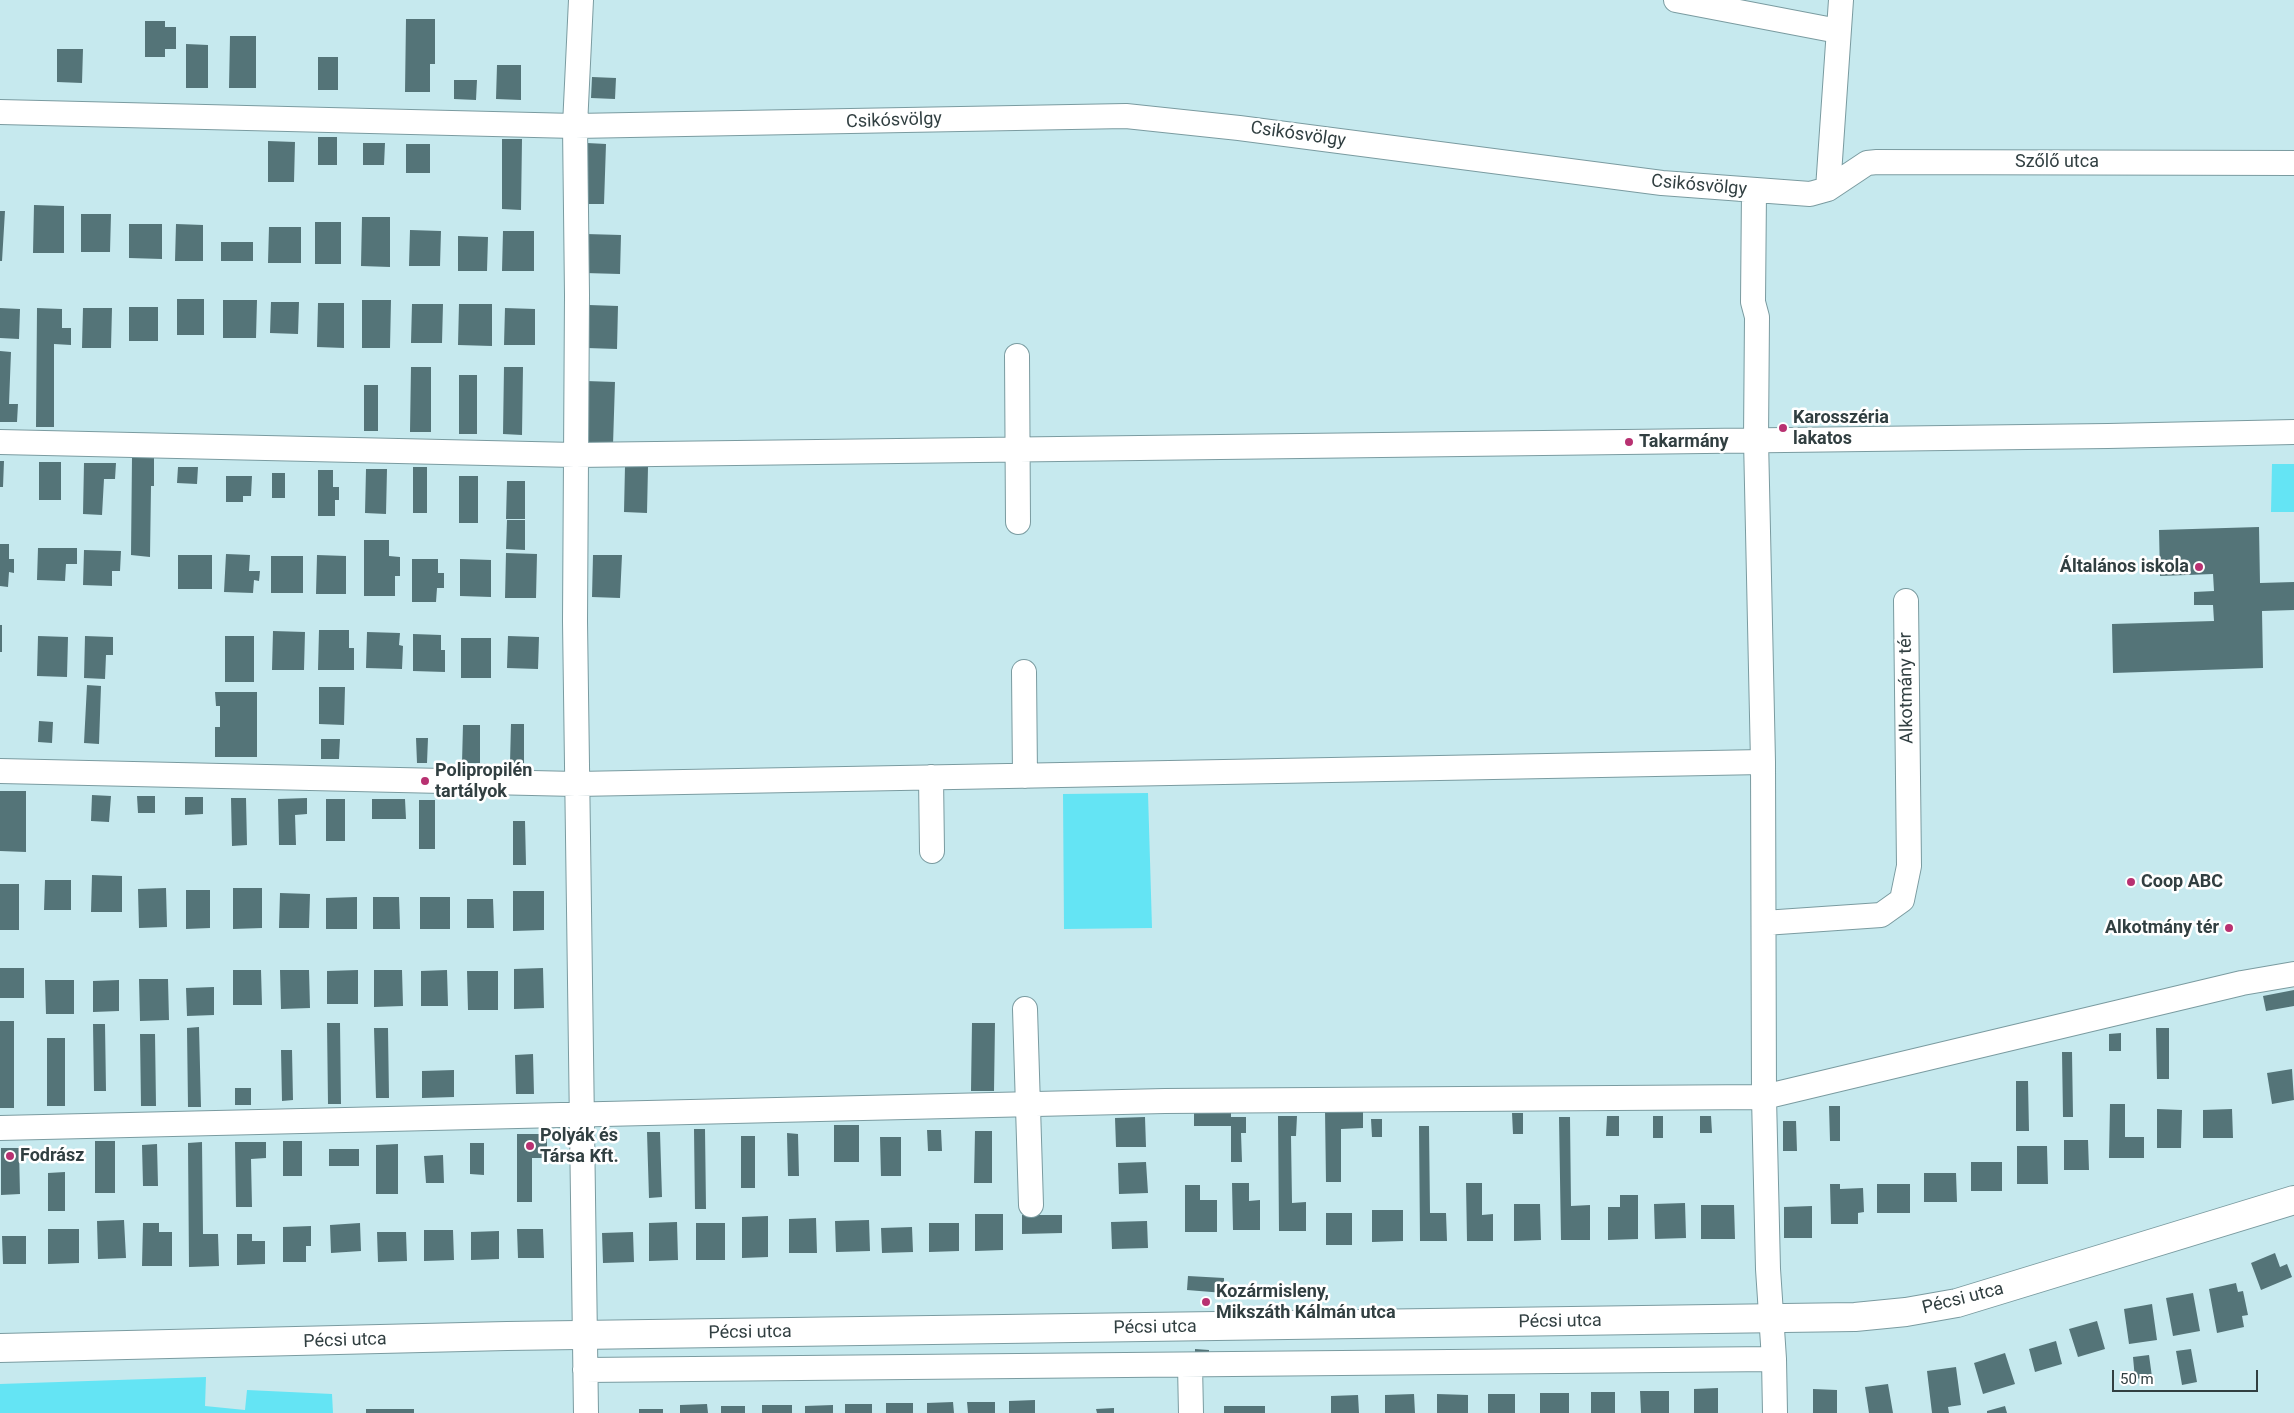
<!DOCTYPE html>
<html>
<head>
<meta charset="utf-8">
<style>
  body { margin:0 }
  #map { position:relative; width:2294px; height:1413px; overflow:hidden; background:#c6e9ee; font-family:Roboto,sans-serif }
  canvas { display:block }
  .scale { position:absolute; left:2112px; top:1370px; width:146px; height:22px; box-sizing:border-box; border:2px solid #313f41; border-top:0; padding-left:6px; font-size:15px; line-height:18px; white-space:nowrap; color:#313f41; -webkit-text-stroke:4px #fff; paint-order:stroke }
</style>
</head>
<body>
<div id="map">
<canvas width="2294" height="1413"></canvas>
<div class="scale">50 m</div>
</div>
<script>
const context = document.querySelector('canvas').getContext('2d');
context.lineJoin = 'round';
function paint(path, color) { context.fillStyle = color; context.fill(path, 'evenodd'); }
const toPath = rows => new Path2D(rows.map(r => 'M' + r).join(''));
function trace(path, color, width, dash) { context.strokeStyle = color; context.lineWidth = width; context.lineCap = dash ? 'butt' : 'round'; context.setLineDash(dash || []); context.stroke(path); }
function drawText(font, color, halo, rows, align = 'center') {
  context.font = font + ' Roboto,sans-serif'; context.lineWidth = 5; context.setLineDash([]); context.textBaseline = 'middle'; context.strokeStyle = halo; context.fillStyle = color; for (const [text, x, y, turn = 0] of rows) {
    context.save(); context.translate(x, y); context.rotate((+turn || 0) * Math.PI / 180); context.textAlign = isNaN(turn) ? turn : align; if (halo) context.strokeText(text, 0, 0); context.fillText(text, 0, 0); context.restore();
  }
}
paint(toPath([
  [2272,464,2294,464,2294,512,2271,512],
  [1148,793,1152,928,1064,929,1063,794],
  [206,1377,205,1406,245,1410,247,1390,332,1394,333,1413,0,1413,0,1384]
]), '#64e4f4');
paint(toPath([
  [406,19,435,19,435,64,430,64,430,92,405,92],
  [145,21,165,21,165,27,176,27,176,49,165,49,165,57,145,57],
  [230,36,256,36,256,88,229,88],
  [186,44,208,45,208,88,186,88],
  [57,49,83,49,82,83,57,82],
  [318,57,338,57,338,90,318,90],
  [497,65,521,65,521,100,496,99],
  [592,77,616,78,615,99,591,98],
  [454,80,477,80,476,100,454,99],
  [318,137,337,137,337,165,318,165],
  [502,139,522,139,521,210,502,209],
  [268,141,295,142,294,182,268,182],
  [363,143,385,143,384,165,363,165],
  [587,143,606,144,604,204,585,204],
  [406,144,430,144,430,173,406,173],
  [34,205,64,206,64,253,33,253],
  [0,211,5,211,2,261,0,261],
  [81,214,111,214,110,252,81,252],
  [362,217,390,217,390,267,361,266],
  [315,222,341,222,341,264,315,264],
  [129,224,162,224,162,259,129,258],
  [176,224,203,225,203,261,175,261],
  [269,227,301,227,301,263,268,263],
  [410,230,441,231,440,266,409,266],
  [503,231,534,231,534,271,502,271],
  [586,234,621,235,620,274,585,273],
  [458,236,488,237,487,271,458,271],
  [221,242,253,242,253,261,221,261],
  [177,299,204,299,204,335,177,335],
  [223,300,257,300,256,338,223,338],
  [362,300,391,300,390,348,362,348],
  [271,302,299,302,298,334,270,333],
  [318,303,344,303,344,348,317,347],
  [412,304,443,304,442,343,411,343],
  [459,304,492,304,492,346,458,345],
  [589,305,618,306,617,349,587,348],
  [129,307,158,307,158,341,129,341],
  [0,308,20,309,19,339,0,338],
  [37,308,62,309,62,328,71,328,71,345,54,344,54,427,36,427],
  [83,308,112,308,111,348,82,348],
  [505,308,535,309,535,345,504,345],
  [0,351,11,352,9,404,18,404,17,422,0,422],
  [411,367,431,367,431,432,410,432],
  [504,367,523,367,522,435,503,434],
  [459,375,477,375,477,434,459,434],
  [586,381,615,382,613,445,584,445],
  [364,385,378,385,378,431,364,431],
  [132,457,154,457,154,486,151,486,150,557,131,555],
  [0,461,4,461,3,487,0,487],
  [39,462,61,462,61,500,39,500],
  [84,463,116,463,115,479,104,479,102,515,83,514],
  [625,466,648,467,647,513,624,512],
  [178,467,198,467,197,484,177,483],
  [413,467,427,467,427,513,413,513],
  [366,469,387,469,386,514,365,513],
  [318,470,333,470,333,487,339,487,339,500,335,500,335,516,318,516],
  [272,473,285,473,285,498,272,498],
  [226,476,252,476,251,496,243,496,243,502,226,502],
  [459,476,478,476,478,523,459,523],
  [507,481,525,481,525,519,506,519],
  [507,520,525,520,525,550,506,549],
  [2259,527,2260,583,2294,582,2294,610,2262,611,2263,668,2113,673,2112,624,2214,621,2213,605,2194,605,2194,592,2214,591,2213,574,2160,576,2159,530],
  [364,540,389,540,389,556,400,557,400,576,395,576,395,596,364,596],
  [0,544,9,544,9,559,14,559,14,573,9,572,8,587,0,586],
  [38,548,77,548,77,564,66,564,65,581,37,580],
  [84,550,121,551,120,571,112,571,112,586,83,585],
  [506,553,537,554,536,598,505,598],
  [226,554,250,555,249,571,260,571,259,581,254,580,253,593,224,592],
  [178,555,212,555,212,589,178,589],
  [317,555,346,556,346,594,316,594],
  [593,555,622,555,620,598,592,597],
  [271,556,303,556,303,593,271,593],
  [412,559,438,559,438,573,444,573,444,588,437,588,436,602,412,602],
  [460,559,491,560,491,597,460,596],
  [0,625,2,625,2,652,0,652],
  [319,630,349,630,349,648,354,648,354,670,318,670],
  [273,631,305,632,304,670,272,670],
  [367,632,400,633,399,645,403,646,402,669,366,668],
  [413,634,441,635,441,650,445,650,445,672,413,671],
  [38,636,68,637,67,677,37,676],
  [85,636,113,637,113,655,106,655,105,679,84,678],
  [225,636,254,636,254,682,225,682],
  [508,636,539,637,538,669,507,668],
  [461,638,491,638,491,678,461,678],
  [87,685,101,686,99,744,84,743],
  [319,687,345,687,344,725,319,724],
  [215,692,257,692,257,757,215,757,215,727,220,727,220,706,216,706],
  [39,721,53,722,52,743,38,742],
  [511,724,524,724,524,763,510,763],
  [463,725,480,725,480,763,462,763],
  [416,738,428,738,427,763,417,763],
  [321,739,340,739,339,759,321,759],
  [0,791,26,791,26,852,0,851],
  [92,795,111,796,109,822,91,821],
  [137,796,155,796,155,813,138,813],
  [185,797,203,797,203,814,185,815],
  [231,798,246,798,247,845,232,846],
  [307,798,307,814,295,815,296,845,279,845,278,799],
  [326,799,345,799,345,841,326,841],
  [372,799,405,799,406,819,372,819],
  [419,800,435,800,435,849,419,849],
  [513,821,525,821,526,865,513,865],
  [92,875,122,876,122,912,91,912],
  [45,880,71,880,71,910,44,910],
  [0,884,19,884,19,930,0,930],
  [166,888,167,927,139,928,138,889],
  [233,888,262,888,262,928,233,929],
  [186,890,210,890,210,928,186,929],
  [513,891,544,891,544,930,513,931],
  [280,893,310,894,309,928,279,928],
  [357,897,357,929,326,929,326,898],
  [373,897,399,897,400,929,373,929],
  [420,897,450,897,450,929,420,929],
  [467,899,493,899,494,928,467,928],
  [0,968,24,968,24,998,0,998],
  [543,968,544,1008,514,1009,514,969],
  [233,970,261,970,262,1005,233,1005],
  [280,970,309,970,310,1008,281,1009],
  [358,970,358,1004,327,1004,327,971],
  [374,970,402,970,403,1006,374,1007],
  [447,970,448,1006,421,1006,421,971],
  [467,971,498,971,498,1010,468,1010],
  [139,979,168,979,169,1020,140,1021],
  [45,980,74,980,74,1014,46,1014],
  [119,980,119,1011,93,1012,93,981],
  [214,987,214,1015,187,1016,186,988],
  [2294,990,2294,1006,2266,1011,2263,996],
  [0,1021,14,1021,14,1108,0,1108],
  [327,1023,340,1023,341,1104,328,1104],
  [972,1023,995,1023,994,1091,971,1091],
  [93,1024,105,1024,106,1091,94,1091],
  [199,1027,201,1107,188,1107,187,1028],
  [374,1028,388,1028,389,1098,376,1098],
  [2156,1028,2169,1028,2169,1079,2157,1079],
  [2121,1033,2121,1051,2109,1051,2109,1034],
  [140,1034,155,1034,156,1106,141,1106],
  [47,1038,65,1038,65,1106,47,1106],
  [281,1050,292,1050,293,1100,282,1101],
  [2062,1052,2072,1052,2073,1117,2063,1117],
  [533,1054,534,1094,516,1094,515,1055],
  [2292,1069,2294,1100,2272,1104,2267,1073],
  [454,1070,454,1097,422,1098,422,1071],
  [2016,1081,2028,1081,2029,1131,2016,1131],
  [235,1088,251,1088,251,1105,235,1105],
  [2110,1104,2125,1104,2125,1137,2144,1137,2144,1158,2109,1158],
  [1829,1106,1840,1106,1840,1141,1830,1141],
  [2157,1109,2182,1110,2181,1148,2157,1148],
  [2232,1109,2233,1138,2203,1138,2203,1110],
  [1325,1110,1363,1110,1363,1128,1341,1129,1341,1182,1326,1182],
  [1194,1111,1231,1111,1231,1117,1246,1117,1246,1133,1241,1133,1242,1162,1231,1162,1231,1126,1194,1126],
  [1512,1113,1523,1113,1523,1134,1513,1134],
  [1278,1116,1297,1116,1296,1136,1291,1136,1292,1203,1306,1202,1306,1231,1279,1231],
  [1607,1116,1619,1116,1619,1136,1606,1136],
  [1653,1116,1663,1116,1663,1138,1653,1138],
  [1700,1116,1711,1116,1712,1133,1700,1133],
  [1145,1117,1146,1147,1116,1147,1115,1118],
  [1559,1117,1570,1117,1571,1206,1590,1205,1590,1240,1561,1240],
  [1371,1119,1382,1119,1382,1137,1372,1137],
  [1783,1121,1796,1121,1797,1151,1783,1151],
  [834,1125,859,1125,859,1162,834,1162],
  [1419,1126,1429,1126,1430,1213,1446,1213,1447,1241,1420,1241],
  [694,1129,705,1129,706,1209,695,1209],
  [927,1130,941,1130,942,1151,928,1151],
  [975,1131,992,1131,992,1183,974,1183],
  [647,1132,660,1132,662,1197,649,1198],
  [787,1133,798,1134,799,1176,788,1176],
  [517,1134,547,1134,547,1158,532,1158,532,1202,517,1202],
  [741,1136,755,1136,755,1188,741,1188],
  [880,1137,901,1137,901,1176,881,1176],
  [2064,1140,2088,1140,2089,1170,2064,1170],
  [95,1141,115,1141,115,1193,95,1193],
  [283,1141,302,1141,302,1176,283,1176],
  [202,1142,203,1234,218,1234,219,1266,189,1267,188,1143],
  [235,1142,266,1142,266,1158,251,1159,252,1207,236,1207],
  [470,1143,484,1143,484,1175,470,1174],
  [157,1144,158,1186,143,1186,142,1145],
  [398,1144,398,1194,376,1194,376,1145],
  [2017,1146,2047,1146,2048,1184,2017,1184],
  [1,1148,19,1148,20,1194,1,1195],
  [329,1149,359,1149,359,1166,329,1166],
  [443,1155,444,1183,426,1183,424,1156],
  [1146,1162,1148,1193,1119,1194,1118,1163],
  [1971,1162,2002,1162,2002,1191,1971,1191],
  [65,1172,65,1211,48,1211,48,1173],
  [1924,1173,1956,1173,1957,1202,1924,1202],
  [1232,1183,1249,1183,1249,1201,1260,1200,1260,1230,1233,1230],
  [1466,1183,1482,1183,1482,1215,1493,1214,1493,1241,1467,1241],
  [1830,1184,1840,1184,1840,1189,1863,1188,1864,1212,1858,1213,1858,1224,1831,1224],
  [1877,1184,1910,1184,1910,1213,1877,1213],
  [1185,1185,1200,1185,1200,1200,1217,1200,1217,1232,1185,1232],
  [1620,1195,1638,1195,1638,1239,1608,1240,1608,1207,1620,1207],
  [1685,1203,1686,1238,1655,1239,1654,1204],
  [1514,1204,1540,1204,1541,1240,1514,1241],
  [1701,1205,1734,1205,1735,1239,1701,1239],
  [1812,1206,1812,1238,1784,1238,1784,1207],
  [1372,1210,1403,1210,1403,1241,1372,1242],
  [1326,1213,1352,1213,1352,1245,1326,1245],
  [975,1214,1003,1214,1003,1250,975,1251],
  [1022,1215,1062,1215,1062,1233,1022,1234],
  [768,1216,768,1257,742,1258,742,1217],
  [816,1218,817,1253,789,1253,789,1219],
  [124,1220,126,1258,98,1259,97,1221],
  [869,1220,870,1251,836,1252,835,1221],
  [1147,1221,1148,1248,1112,1249,1111,1222],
  [677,1222,678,1260,649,1261,649,1223],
  [143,1223,159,1223,159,1232,172,1232,172,1266,142,1266],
  [360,1223,361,1251,331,1253,330,1225],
  [696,1223,725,1223,725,1260,696,1260],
  [929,1223,959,1223,959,1251,929,1252],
  [311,1226,311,1246,306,1246,306,1262,283,1262,283,1227],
  [912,1227,913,1252,882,1253,881,1228],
  [48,1229,79,1229,79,1263,48,1264],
  [517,1229,543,1229,544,1258,518,1258],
  [424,1230,453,1230,454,1260,424,1261],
  [499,1231,499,1259,471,1260,471,1232],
  [377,1232,406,1232,407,1261,378,1262],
  [633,1232,634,1262,603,1263,602,1233],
  [237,1234,252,1234,252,1241,265,1241,265,1264,237,1265],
  [2,1236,26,1236,26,1264,3,1264],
  [2275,1253,2280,1267,2287,1264,2292,1277,2261,1290,2251,1263],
  [1188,1276,1224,1278,1224,1293,1187,1290],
  [2236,1283,2238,1292,2243,1291,2248,1315,2242,1316,2244,1327,2217,1333,2209,1289],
  [2193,1293,2200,1331,2173,1336,2166,1298],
  [2152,1304,2157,1340,2129,1344,2124,1309],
  [2097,1321,2105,1349,2078,1357,2069,1329],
  [2056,1341,2062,1364,2035,1372,2029,1349],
  [1195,1349,1209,1350,1209,1357,1195,1356],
  [2191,1349,2197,1382,2182,1385,2176,1351],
  [2005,1353,2015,1384,1983,1394,1974,1363],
  [2149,1355,2152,1377,2135,1379,2133,1357],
  [1956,1367,1961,1405,1948,1407,1949,1413,1932,1413,1927,1371],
  [1888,1384,1893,1413,1869,1413,1865,1387],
  [1718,1388,1718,1413,1694,1413,1694,1389],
  [1813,1389,1837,1390,1837,1413,1813,1413],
  [1640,1391,1669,1391,1669,1413,1641,1413],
  [1591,1392,1615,1392,1615,1413,1591,1413],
  [1540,1393,1569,1393,1569,1413,1540,1413],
  [1414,1394,1415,1413,1385,1413,1385,1395],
  [1437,1394,1468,1395,1468,1413,1437,1413],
  [1488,1394,1515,1394,1515,1413,1488,1413],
  [1358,1395,1359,1413,1331,1413,1331,1396],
  [1035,1400,1035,1413,1009,1413,1009,1401],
  [953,1402,954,1413,927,1413,927,1403],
  [967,1402,995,1402,995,1413,968,1413],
  [886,1403,913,1403,913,1413,886,1413],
  [707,1404,708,1413,680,1413,680,1405],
  [845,1404,872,1404,872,1413,845,1413],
  [762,1405,792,1405,792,1413,762,1413],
  [833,1405,833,1413,805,1413,805,1406],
  [721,1406,745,1406,745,1413,721,1413],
  [1224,1406,1265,1406,1265,1413,1224,1413],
  [2005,1406,2007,1413,1987,1413,1987,1411],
  [1114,1408,1114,1413,1097,1413,1096,1409],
  [366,1409,414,1409,414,1413,366,1413],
  [639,1409,663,1409,663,1413,639,1413]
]), '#547478');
const minor = toPath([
  [581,0,575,126,577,295,575,621,586,1413],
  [1676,0,1838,31],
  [0,112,575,126,1126,116,1239,128,1662,183,1810,194,1828,189,1867,163,1877,162,2294,163],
  [1828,189,1841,0],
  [1754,191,1753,302,1757,317,1756,439,1763,762,1764,1097,1768,1269,1774,1359,1775,1413],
  [1017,356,1018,522],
  [0,442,575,455,2108,436,2294,432],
  [1024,672,1025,776],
  [0,771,576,784,1763,762],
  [931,777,932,851],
  [1764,923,1881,915,1902,900,1909,866,1906,601],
  [1025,1009,1031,1205],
  [0,1128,1165,1101,1764,1097,2242,983,2294,974],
  [1190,1365,1191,1413],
  [585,1370,1774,1359]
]);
const secondary = toPath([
  [0,1348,507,1336,1855,1317,1906,1312,1957,1303,2294,1200]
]);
trace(minor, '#7a9ba0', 26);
trace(secondary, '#7a9ba0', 30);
trace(minor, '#fff', 24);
trace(secondary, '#fff', 28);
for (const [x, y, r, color] of [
  [1783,428,5,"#b83171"],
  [1629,442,5,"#b83171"],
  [2199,567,5,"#b83171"],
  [425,781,5,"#b83171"],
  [2131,882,5,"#b83171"],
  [2229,928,5,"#b83171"],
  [530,1146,5,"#b83171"],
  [10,1156,5,"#b83171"],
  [1206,1302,5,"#b83171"]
]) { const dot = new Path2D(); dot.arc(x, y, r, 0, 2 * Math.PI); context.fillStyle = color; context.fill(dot); trace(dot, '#fff', 2); }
drawText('18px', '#313f41', '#fff', [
  ["Csikósvölgy",894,121,-2],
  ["Csikósvölgy",1298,135,8],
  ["Szőlő utca",2057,162],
  ["Csikósvölgy",1699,186,5],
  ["Alkotmány tér",1907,688,-91],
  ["Pécsi utca",1963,1299,-14],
  ["Pécsi utca",1560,1322,-1],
  ["Pécsi utca",1155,1328,-1],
  ["Pécsi utca",750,1333,-1],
  ["Pécsi utca",345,1341,-2]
]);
drawText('bold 18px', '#313f41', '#fff', [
  ["Karosszéria",1793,418],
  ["lakatos",1793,439],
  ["Takarmány",1639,442],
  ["Általános iskola",2189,567,"right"],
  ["Polipropilén",435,771],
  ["tartályok",435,792],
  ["Coop ABC",2141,882],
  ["Alkotmány tér",2219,928,"right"],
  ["Polyák és",540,1136],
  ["Társa Kft.",540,1157],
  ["Fodrász",20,1156],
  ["Kozármisleny,",1216,1292],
  ["Mikszáth Kálmán utca",1216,1313]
], 'left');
</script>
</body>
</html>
